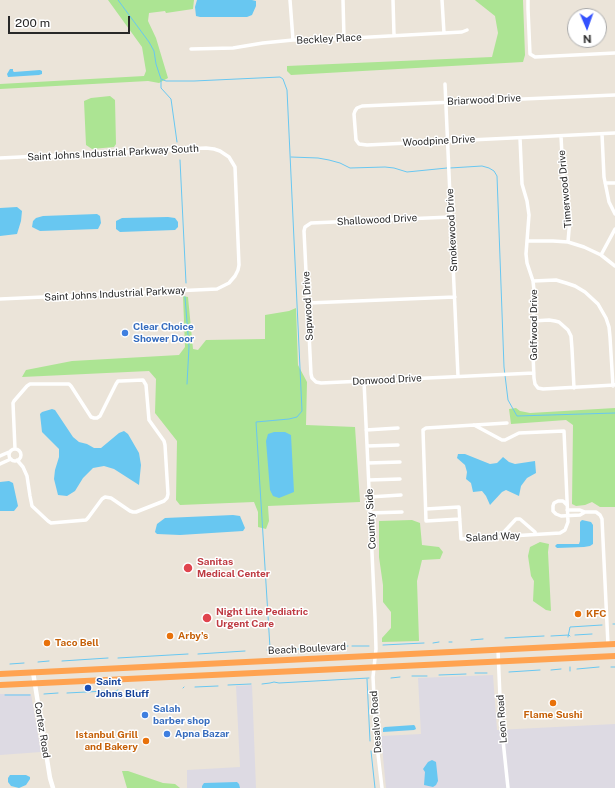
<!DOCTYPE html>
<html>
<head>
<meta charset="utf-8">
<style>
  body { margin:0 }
  #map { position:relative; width:615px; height:788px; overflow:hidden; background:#ebe4d9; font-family:"Public Sans",sans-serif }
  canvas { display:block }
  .north { position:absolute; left:567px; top:8px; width:40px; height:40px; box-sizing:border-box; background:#fff; border:1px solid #a9a9a9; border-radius:50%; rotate:178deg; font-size:11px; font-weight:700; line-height:16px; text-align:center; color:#282828 }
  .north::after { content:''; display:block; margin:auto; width:14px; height:18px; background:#3351fe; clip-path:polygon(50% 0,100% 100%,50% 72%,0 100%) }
  .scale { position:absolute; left:8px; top:16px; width:122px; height:18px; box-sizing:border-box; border:2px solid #282828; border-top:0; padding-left:5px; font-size:12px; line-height:14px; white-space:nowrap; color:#282828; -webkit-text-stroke:3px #fff; paint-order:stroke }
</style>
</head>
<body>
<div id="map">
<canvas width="615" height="788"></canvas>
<div class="north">N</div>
<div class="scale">200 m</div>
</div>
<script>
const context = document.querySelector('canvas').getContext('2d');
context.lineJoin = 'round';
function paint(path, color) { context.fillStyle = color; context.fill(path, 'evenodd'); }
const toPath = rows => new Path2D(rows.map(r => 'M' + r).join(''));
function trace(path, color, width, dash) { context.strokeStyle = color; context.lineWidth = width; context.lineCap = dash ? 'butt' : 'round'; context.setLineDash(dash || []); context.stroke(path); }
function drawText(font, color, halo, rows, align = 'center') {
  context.font = font + ' "Public Sans",sans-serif'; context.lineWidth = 3; context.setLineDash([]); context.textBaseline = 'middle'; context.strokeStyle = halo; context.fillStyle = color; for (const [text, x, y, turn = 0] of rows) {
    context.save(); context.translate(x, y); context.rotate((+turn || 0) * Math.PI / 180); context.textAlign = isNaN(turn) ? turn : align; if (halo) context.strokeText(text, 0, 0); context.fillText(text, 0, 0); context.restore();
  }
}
paint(toPath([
  [493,675,497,730,615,724,615,788,386,788,381,736,421,734,418,678],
  [252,685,256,788,187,788,187,770,240,767,236,686],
  [0,694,31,694,41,752,0,755]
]), '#dddae3');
paint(toPath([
  [108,0,194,0,193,9,166,13,165,11,149,13,148,21,156,38,168,78,159,83,148,81,0,89,0,84,144,76,146,71,142,47],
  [475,0,523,0,525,55,523,62,291,75,287,71,287,66,492,57,498,33,495,16,476,1],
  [110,96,115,100,116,144,114,147,92,149,86,145,84,101,91,98],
  [183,296,188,297,193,349,198,350,206,340,265,339,265,315,289,311,296,308,298,365,307,382,306,425,355,427,360,502,268,506,269,521,266,529,258,527,258,512,254,502,180,505,176,500,177,441,155,413,156,379,149,371,22,377,26,370,72,361,179,355,185,347],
  [516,408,520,411,530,413,615,408,615,507,600,507,592,502,585,505,576,506,572,504,573,425,566,420,511,424,509,409],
  [412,520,420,523,422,545,439,547,443,552,440,559,422,560,417,581,419,641,382,642,382,638,391,628,391,612,383,602,383,585,379,557,379,521],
  [540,542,549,544,548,552,551,611,546,610,533,601,534,581,531,576,528,556,530,547],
  [122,771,128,771,163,783,175,784,180,788,127,788]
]), '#ace493');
paint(toPath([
  [197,0,252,0,256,1,256,6,252,15,247,17,200,17,196,16,195,7],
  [10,69,13,69,13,71,14,72,40,70,42,71,42,74,39,75,8,77,7,74],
  [17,207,22,211,21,221,17,234,0,236,0,208],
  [97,214,100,216,101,223,98,229,40,231,32,227,33,221,36,218,43,216],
  [168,217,175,218,178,222,178,227,175,230,120,232,116,229,116,221,122,218],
  [52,409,55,410,73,437,79,442,87,444,94,448,101,448,119,433,124,431,128,434,139,453,141,465,139,485,114,469,104,466,93,468,83,478,75,491,67,496,58,495,54,479,55,470,59,457,59,449,42,432,40,414,42,412],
  [274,432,285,432,291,435,294,492,279,498,273,496,270,490,266,441,268,434],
  [458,454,465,454,490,464,497,463,503,457,509,462,515,464,535,461,536,473,527,478,521,486,519,496,506,490,502,492,490,505,486,496,482,491,473,492,471,483,466,479,467,472,465,465,457,458],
  [9,481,13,483,18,506,14,511,0,511,0,482],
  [233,515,240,516,245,528,243,531,180,535,157,534,155,532,157,524,165,518],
  [582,520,591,522,593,525,593,544,590,546,584,547,557,548,555,546,557,544,579,544,580,541,580,522],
  [414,725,415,726,416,729,414,730,383,732,383,728,385,727],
  [432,760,436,762,438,781,436,785,433,787,424,785,425,772,423,769,428,762],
  [10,775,26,775,30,777,30,779,26,785,19,788,11,786,8,782,8,778],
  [237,782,239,784,240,788,202,788,202,786,204,783]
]), '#68c7f1');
trace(toPath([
  [118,0,149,42,154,51,156,64,161,79,166,81,194,81,280,77,283,79,287,90,302,411,297,417,289,419,256,422,270,648,272,652],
  [161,80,161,88,171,99,177,142],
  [291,157,318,158,329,160,340,163,350,168,385,167,394,168,407,172,447,168],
  [180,160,186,283],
  [450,168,482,166,489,168,494,171,497,176,504,367,508,400,517,416,615,413],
  [185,297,189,347,187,384],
  [613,624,615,624],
  [575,635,592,634],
  [551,636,569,635,570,636],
  [568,637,570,627,602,625],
  [505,638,544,636],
  [471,640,483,639],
  [449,642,452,642],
  [433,643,439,642],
  [383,645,424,643],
  [352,646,369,646],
  [322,648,348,646],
  [280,649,305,649],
  [267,650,273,650],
  [198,654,245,651],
  [118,658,188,654],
  [62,661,108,658],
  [38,662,49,661],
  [10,664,24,663],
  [570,667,570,671],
  [611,667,615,667],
  [577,669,599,667],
  [551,670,561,669],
  [509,672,540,670],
  [475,673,487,673],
  [439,675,466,674],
  [412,676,427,676],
  [391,678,400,677],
  [367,679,370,741],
  [262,684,270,683,274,682,279,683,369,678],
  [228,685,251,684],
  [195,687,218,686],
  [183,688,184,687],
  [126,690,136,690],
  [115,691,118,690],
  [67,693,106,691],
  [44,694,58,693],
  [5,695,30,695],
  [371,751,375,788]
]), '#68c7f1', 1);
trace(toPath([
  [290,0,293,40],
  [343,0,344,38],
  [393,0,394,35],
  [442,0,444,33],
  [528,0,528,9,530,54,535,57,615,53],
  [191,49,233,48,263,43,293,40,316,40,444,33,462,32,467,30],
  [445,84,458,376],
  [615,95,362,106,357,108,355,111,354,114,356,140,359,144,367,145,615,133],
  [602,134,604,177,609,202,615,214],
  [561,136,563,175,568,198,570,218,568,242],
  [520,138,522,184,527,201,529,215,526,254,527,263,533,281,535,299,532,330,534,378,535,384,538,388,543,389,615,385],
  [0,158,206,148,214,149,220,151,229,157,235,167,239,265,238,270,235,276,229,283,217,289,0,299],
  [605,183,615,183],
  [451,217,311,223,305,227,304,231,311,374,312,378,316,382,321,383,534,373],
  [527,241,553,241,568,242,584,247,601,255,615,266],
  [601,255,615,229],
  [533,281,556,280,566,283,575,286,585,292,598,304,606,318,609,327,610,337,613,386],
  [308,303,455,297],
  [533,321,549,320,555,321,559,322,568,330,571,336,572,349,574,388],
  [364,381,375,617,376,649,373,677,376,737,382,788],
  [366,430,398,428],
  [367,446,398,445],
  [15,449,13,403,14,401,27,386,30,384,69,384,71,386,91,417,94,418,97,418,100,416,116,384,118,381,121,381,143,380,146,385,149,420,164,441,165,445,168,494,167,498,164,501,136,512,133,512,130,511,111,498,105,497,102,499,88,518,86,520,51,523,48,521,32,506,30,496,27,476,23,467,17,460],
  '9 455a6 6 0 1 1 12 0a6 6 0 1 1-12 0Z',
  [0,456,9,452],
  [368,463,400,462],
  [0,464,11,459],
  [369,480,400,479],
  [369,497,401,495],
  [567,505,563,501,558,501,554,503,553,506,553,511,556,514,561,516,580,515,585,512],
  [426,509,459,507,461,539,560,533,565,530,568,522,564,431,519,433,505,440,502,440,474,425],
  [567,510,580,510,585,512,596,512,600,515,602,519,608,645],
  [370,513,402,512],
  [460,519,426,521,423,430,426,428,507,423],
  [502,536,503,533,516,519,520,519,535,532,535,534],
  [498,650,501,721,508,788]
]), '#fff', 3.5);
trace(toPath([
  [33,672,50,778,53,788]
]), '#fff', 4.5);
trace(toPath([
  [0,674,615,644],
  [0,685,615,656]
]), '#ffa351', 6);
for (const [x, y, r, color] of [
  [125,333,4,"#3f7fe0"],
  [188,568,5,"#e0444e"],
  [578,614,4,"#e8710a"],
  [207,618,5,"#e0444e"],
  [170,636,4,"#e8710a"],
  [47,643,4,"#e8710a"],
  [88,688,4,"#1a4fb4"],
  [553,703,4,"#e8710a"],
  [145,715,4,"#3f7fe0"],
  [167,734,4,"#3f7fe0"],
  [146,741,4,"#e8710a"]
]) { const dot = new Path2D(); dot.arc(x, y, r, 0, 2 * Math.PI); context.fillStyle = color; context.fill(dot); trace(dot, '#fff', 1.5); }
drawText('10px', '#282828', '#fff', [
  ["Beckley Place",329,39,-3],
  ["Briarwood Drive",484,100,-3],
  ["Woodpine Drive",439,141,-3],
  ["Saint Johns Industrial Parkway South",113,153,-3],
  ["Timerwood Drive",565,189,-95],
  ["Shallowood Drive",377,220,-3],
  ["Smokewood Drive",452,230,-93],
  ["Saint Johns Industrial Parkway",115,294,-3],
  ["Sapwood Drive",308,306,-93],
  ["Golfwood Drive",534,325,-90],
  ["Donwood Drive",387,380,-3],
  ["Country Side",371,519,-93],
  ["Saland Way",493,537,-3],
  ["Beach Boulevard",307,649,-3],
  ["Leon Road",502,719,-94],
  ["Desalvo Road",376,722,-94],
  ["Cortez Road",42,730,81]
]);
drawText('bold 10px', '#366cbe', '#fff', [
  ["Clear Choice",133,327],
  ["Shower Door",133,339],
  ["Salah",153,709],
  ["barber shop",153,721],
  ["Apna Bazar",175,734]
], 'left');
drawText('bold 10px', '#be3a42', '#fff', [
  ["Sanitas",197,562],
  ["Medical Center",197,574],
  ["Night Lite Pediatric",216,612],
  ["Urgent Care",216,624]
], 'left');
drawText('bold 10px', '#c56008', '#fff', [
  ["KFC",586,614],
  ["Arby's",178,636],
  ["Taco Bell",55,643],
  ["Flame Sushi",553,715,"center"],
  ["Istanbul Grill",138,735,"right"],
  ["and Bakery",138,747,"right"]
], 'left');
drawText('bold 10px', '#164399', '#fff', [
  ["Saint",96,682],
  ["Johns Bluff",96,694]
], 'left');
</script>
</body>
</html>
